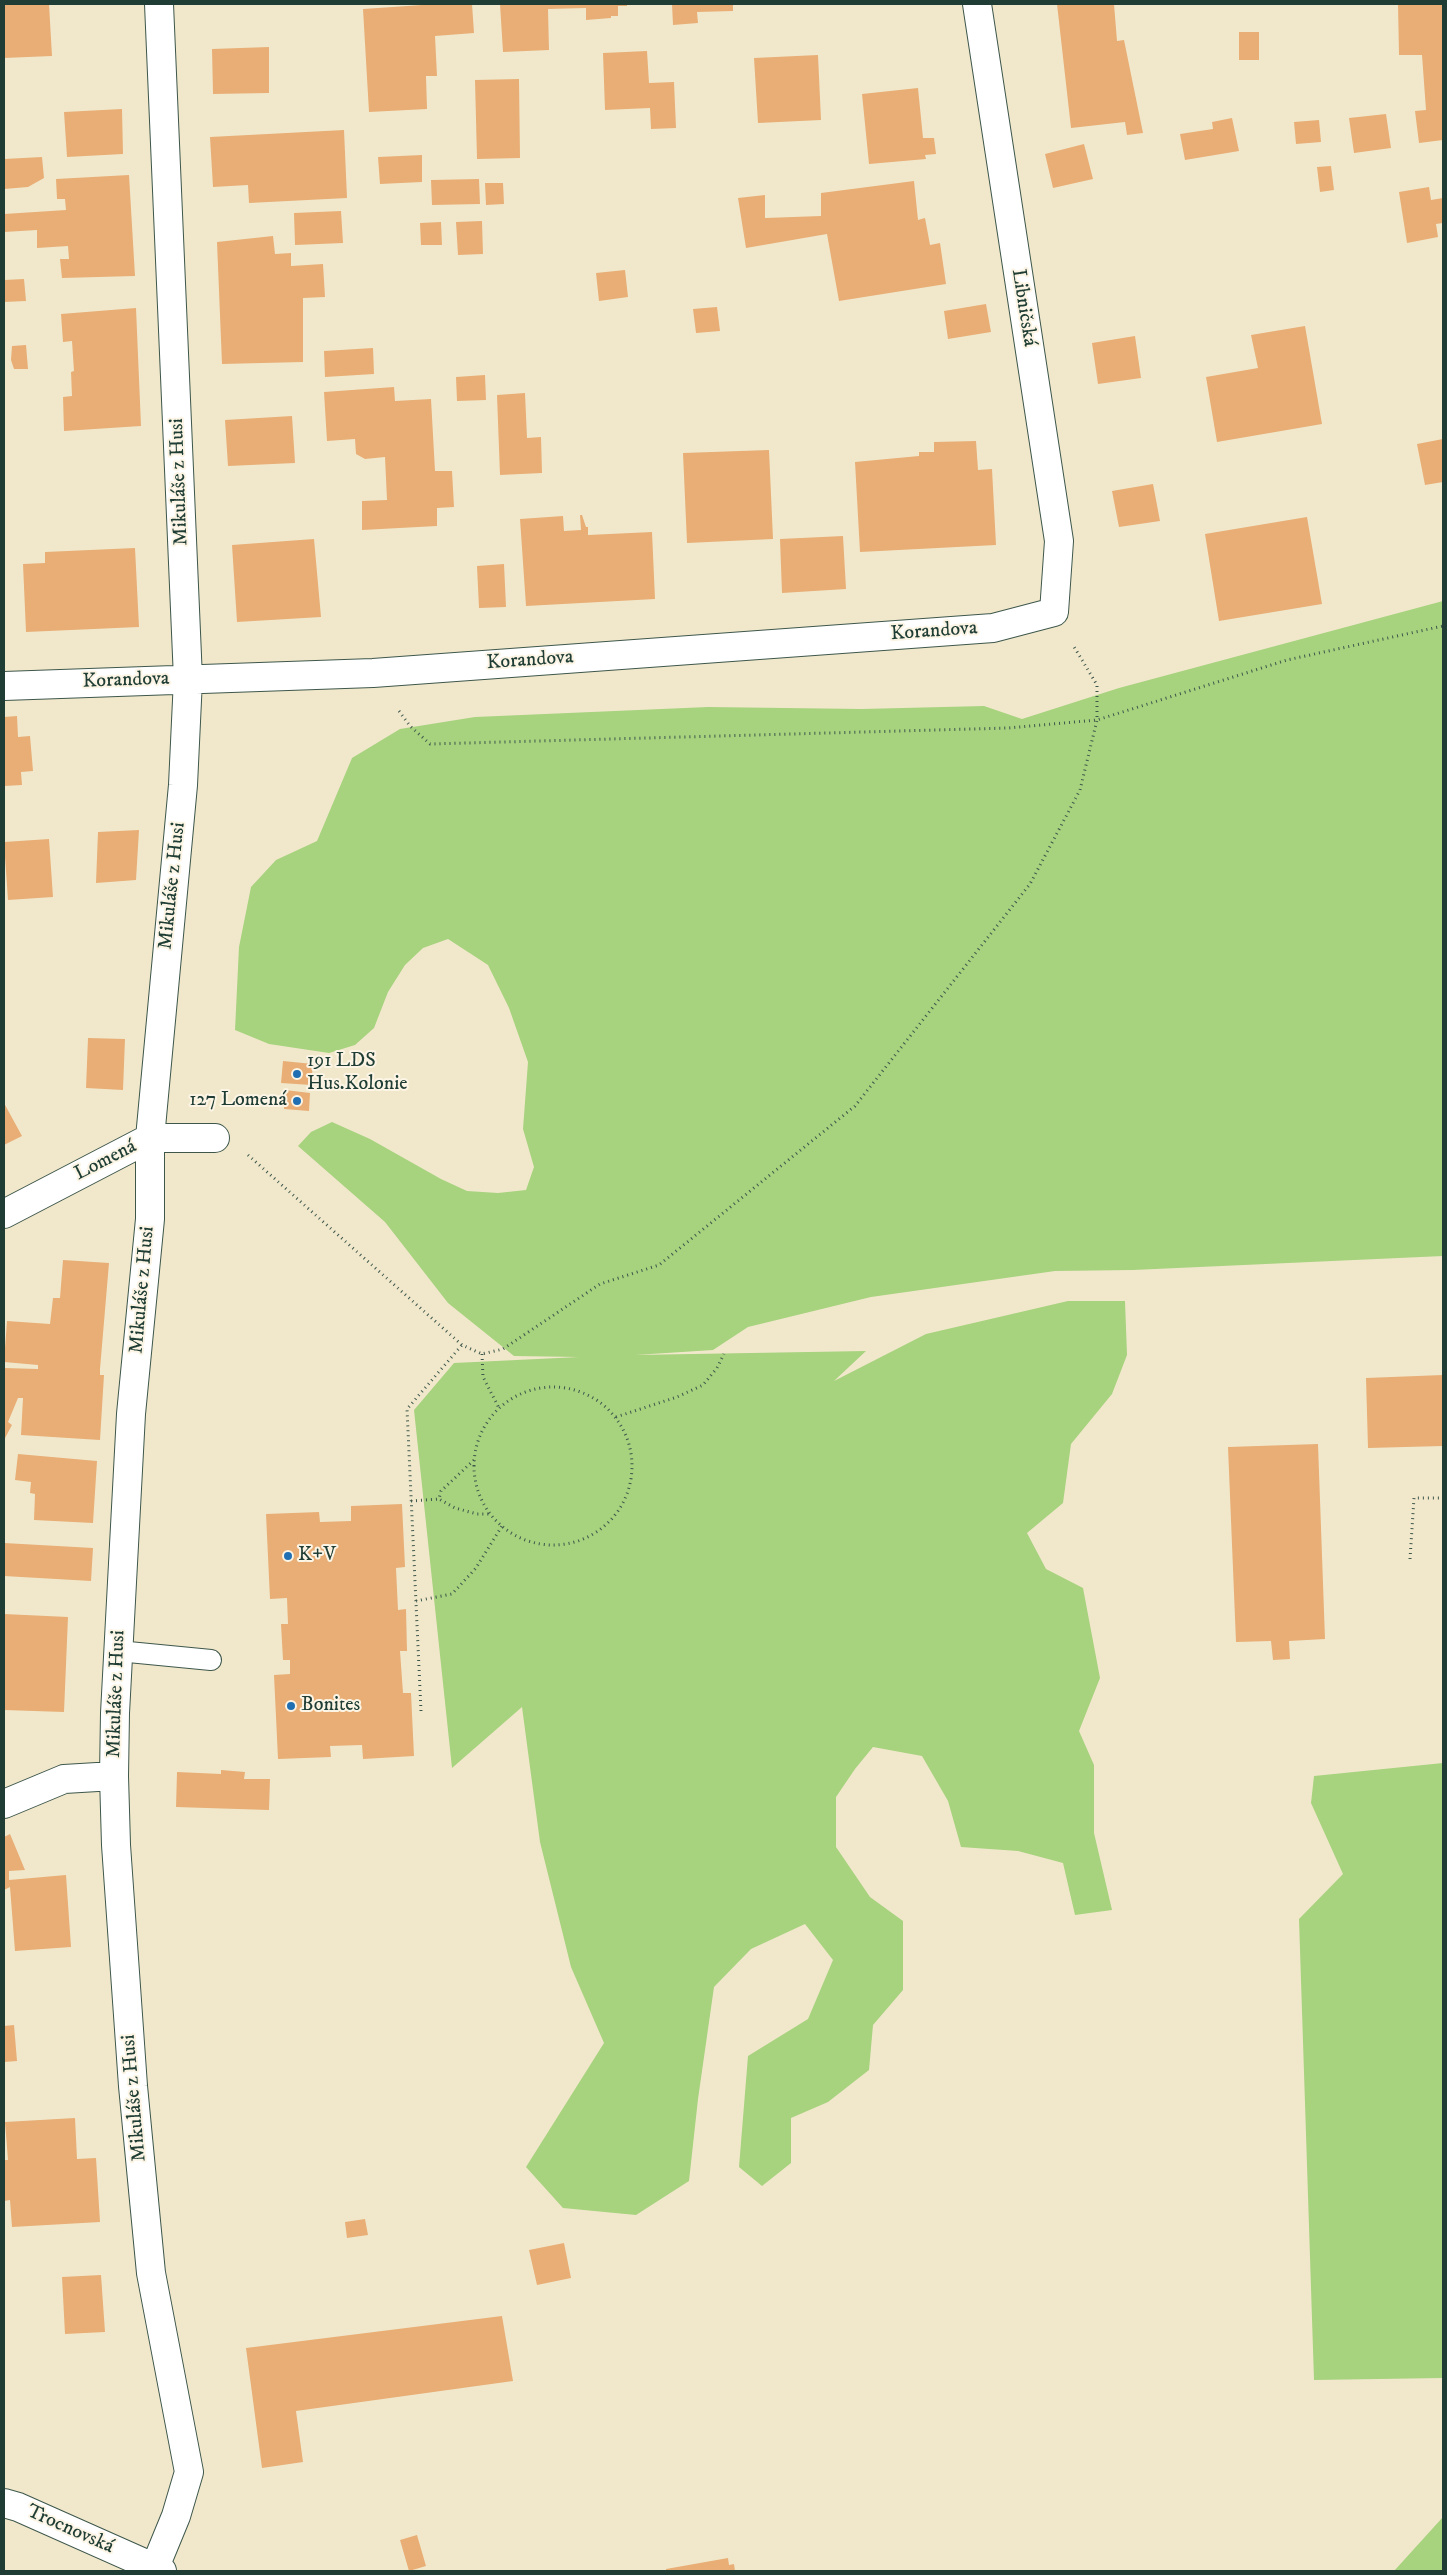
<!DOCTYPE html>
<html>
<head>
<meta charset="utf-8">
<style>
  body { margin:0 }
  #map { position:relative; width:1447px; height:2575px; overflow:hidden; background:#f1e8cc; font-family:"IM FELL DW Pica",serif }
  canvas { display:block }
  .frame { position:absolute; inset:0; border:5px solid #1f3d34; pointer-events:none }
</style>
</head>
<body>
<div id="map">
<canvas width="1447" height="2575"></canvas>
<div class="frame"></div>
</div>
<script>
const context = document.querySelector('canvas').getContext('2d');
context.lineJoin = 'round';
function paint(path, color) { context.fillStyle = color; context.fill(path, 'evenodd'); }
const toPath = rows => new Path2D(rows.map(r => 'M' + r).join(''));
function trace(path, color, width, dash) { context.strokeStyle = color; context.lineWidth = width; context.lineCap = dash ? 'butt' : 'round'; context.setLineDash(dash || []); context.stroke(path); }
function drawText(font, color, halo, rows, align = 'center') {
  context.font = font + ' "IM FELL DW Pica",serif'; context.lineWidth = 4; context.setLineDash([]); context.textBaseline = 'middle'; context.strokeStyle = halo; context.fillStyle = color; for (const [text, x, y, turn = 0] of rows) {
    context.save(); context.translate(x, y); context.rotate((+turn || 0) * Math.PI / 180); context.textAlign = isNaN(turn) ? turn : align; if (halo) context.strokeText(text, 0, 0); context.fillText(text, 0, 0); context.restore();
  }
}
paint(toPath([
  [1443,601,1443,1256,1133,1270,1055,1271,871,1297,748,1327,713,1350,635,1355,866,1351,834,1381,926,1334,1068,1301,1125,1301,1127,1355,1112,1394,1071,1444,1063,1503,1027,1533,1046,1569,1083,1588,1100,1678,1079,1731,1094,1765,1094,1833,1112,1910,1075,1915,1063,1863,1018,1851,961,1847,948,1801,922,1756,873,1747,855,1769,836,1797,836,1847,870,1897,903,1921,903,1990,873,2025,869,2070,828,2102,791,2118,791,2163,762,2186,739,2167,748,2056,808,2019,833,1960,805,1924,751,1949,714,1987,698,2099,689,2181,636,2215,563,2208,526,2167,604,2043,571,1967,540,1842,522,1707,452,1768,414,1410,454,1363,579,1357,514,1356,448,1303,385,1222,298,1146,311,1132,332,1122,370,1139,441,1179,467,1191,498,1193,526,1190,534,1167,523,1129,528,1062,509,1008,488,965,448,939,423,948,405,965,388,992,374,1028,355,1045,329,1053,269,1044,235,1030,239,947,251,887,276,860,317,841,352,758,400,729,475,717,708,707,862,709,984,706,1022,719,1119,688],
  [1443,1763,1443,2378,1314,2380,1299,1919,1343,1874,1311,1803,1314,1776],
  [1443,2517,1443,2571,1394,2571]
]), '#a7d27e');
paint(toPath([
  [4,4,49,4,52,56,4,58],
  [437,4,472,4,474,33,435,36,437,76,426,76,427,109,369,112,363,9],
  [500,4,627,4,627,6,618,6,618,16,611,16,611,18,586,20,586,8,548,9,549,50,503,52],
  [672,4,733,4,733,11,697,12,698,23,673,25],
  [1057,4,1114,4,1117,41,1124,40,1143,133,1127,135,1125,122,1071,128],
  [1398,4,1443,4,1443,140,1419,143,1415,111,1426,110,1422,55,1399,55],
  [1239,32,1259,32,1259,60,1239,60],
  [269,47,269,93,213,94,212,49],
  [647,51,649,83,674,82,676,128,651,129,650,108,605,110,603,53],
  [818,55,821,120,758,123,754,58],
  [519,79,520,158,477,159,475,80],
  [918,88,923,138,934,138,936,154,925,155,926,159,869,164,862,94],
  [122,109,123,154,67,157,64,112],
  [1386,114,1391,148,1354,153,1349,118],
  [1232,118,1239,151,1185,160,1180,134,1213,129,1212,122],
  [1319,120,1321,142,1296,144,1294,122],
  [344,130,347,198,249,203,248,185,213,187,210,137],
  [1084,144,1093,179,1053,188,1045,154],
  [422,155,422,182,380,184,378,157],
  [42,157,44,178,28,187,4,189,4,159],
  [1331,166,1334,190,1320,192,1317,167],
  [129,175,135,276,62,278,60,259,69,259,68,246,37,248,37,230,4,232,4,214,66,210,65,199,57,199,56,179],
  [479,179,480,204,432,205,431,180],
  [914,181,918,220,925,218,930,245,940,243,946,284,839,301,827,234,746,248,738,198,765,195,765,218,821,216,821,193],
  [485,183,503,183,504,204,486,205],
  [1429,187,1431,200,1443,198,1443,223,1436,224,1438,237,1407,243,1399,192],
  [341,211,343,243,295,245,294,213],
  [482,221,483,254,458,255,456,222],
  [441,222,442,245,421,245,420,223],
  [273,236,275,254,291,253,291,266,323,264,325,297,303,298,303,362,222,364,217,242],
  [625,270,628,297,599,301,596,273],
  [24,279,26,301,4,302,4,280],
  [986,304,991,332,948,339,944,311],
  [717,307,720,331,696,333,693,309],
  [136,308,141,426,64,431,63,397,72,396,71,372,74,371,72,341,63,342,61,314],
  [1305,326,1322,424,1217,442,1206,377,1258,368,1251,335],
  [1135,336,1141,378,1098,384,1092,343],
  [26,345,28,369,14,369,11,360,12,346],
  [373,348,374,374,325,377,324,351],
  [485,375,486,400,457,401,456,377],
  [394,387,395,401,431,399,435,471,452,471,454,507,437,508,437,526,362,530,362,501,387,500,385,457,365,459,356,454,355,439,327,441,324,392],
  [525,393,527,438,541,437,542,473,500,475,497,395],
  [292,416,295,463,228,466,225,420],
  [1443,439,1443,482,1425,485,1417,444],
  [976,441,978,470,992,469,996,545,860,552,855,462,919,456,919,452,934,452,934,442],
  [769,450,773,539,687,543,683,453],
  [1153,484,1160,521,1119,527,1112,491],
  [580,515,582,515,586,527,588,527,588,535,652,532,655,599,526,606,520,519,563,516,564,531,581,530],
  [1307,517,1322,604,1219,621,1205,534],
  [843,536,846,589,782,593,780,539],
  [314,539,321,617,237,622,232,545],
  [135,548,139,627,26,632,23,564,45,563,45,552],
  [504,564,506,607,479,608,477,566],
  [17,716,18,737,30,736,33,771,21,772,22,785,4,786,4,717],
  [139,830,136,880,96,883,98,832],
  [49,839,53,897,8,900,4,842],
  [88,1038,125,1039,123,1090,86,1088],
  [283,1061,313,1064,311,1085,281,1083],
  [285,1090,310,1093,309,1111,284,1109],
  [4,1103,22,1136,4,1145],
  [63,1260,109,1263,100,1369,100,1375,104,1375,100,1440,21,1435,23,1398,18,1398,8,1422,12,1425,4,1440,4,1368,38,1369,38,1365,4,1362,7,1321,50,1324,53,1298,60,1298],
  [1443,1375,1443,1446,1368,1448,1366,1378],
  [1318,1444,1325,1639,1289,1641,1290,1659,1273,1660,1271,1641,1236,1642,1228,1447],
  [18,1454,97,1461,93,1523,34,1520,35,1494,30,1493,31,1482,15,1480],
  [402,1504,405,1567,396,1568,398,1610,406,1609,407,1651,400,1651,403,1693,411,1693,414,1756,363,1759,362,1745,330,1746,331,1757,278,1759,274,1675,290,1674,290,1660,283,1660,281,1624,288,1624,287,1598,270,1599,266,1514,319,1512,320,1522,351,1521,351,1506],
  [4,1543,93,1548,91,1581,4,1576],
  [4,1614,68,1617,64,1712,4,1710],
  [221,1770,245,1772,244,1779,270,1779,269,1810,176,1807,177,1772,221,1774],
  [10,1834,25,1870,9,1871,9,1880,66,1875,71,1947,15,1951,10,1887,4,1890,4,1837],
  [14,2025,17,2061,4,2062,4,2026],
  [75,2118,77,2159,96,2158,100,2222,12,2227,10,2200,4,2201,4,2160,8,2160,5,2122],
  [365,2219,368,2235,347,2238,345,2222],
  [564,2243,571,2278,537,2285,529,2250],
  [101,2275,105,2332,65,2334,62,2277],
  [502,2316,513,2381,296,2411,303,2462,262,2468,246,2348],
  [417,2535,426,2566,409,2571,400,2540],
  [728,2558,729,2565,734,2564,735,2571,666,2571,666,2569]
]), '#e8ae75');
const service = toPath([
  [118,1651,211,1660]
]);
const minor = toPath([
  [4,686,373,673,993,628,1054,612,1059,541,977,4],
  [4,1214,150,1138,215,1138],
  [4,1804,64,1779,114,1776],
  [4,2503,18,2507,162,2571],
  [155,2567,176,2516,189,2472,151,2273,133,2086,116,1845,114,1776,115,1713,131,1414,150,1219,150,1138,183,785,188,679,159,4]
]);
trace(service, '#3e574b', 22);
trace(minor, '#3e574b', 30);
trace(toPath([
  [399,711,410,726,430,744,1008,728,1097,720,1287,660,1443,626],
  [248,1155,462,1345,482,1354,503,1349,600,1284,659,1265,855,1106,1030,884,1080,790,1097,720,1097,685,1073,645],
  [482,1354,483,1377,499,1408],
  '474 1466a79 79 0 1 1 158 0a79 79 0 1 1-158 0Z',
  [616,1417,677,1397,703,1385,717,1368,724,1354],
  [474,1460,441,1491,439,1499,455,1508,477,1514,491,1514],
  [411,1501,439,1499],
  [1410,1559,1414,1498,1443,1498],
  [416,1601,452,1594,476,1568,502,1526],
  [421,1711,407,1409,462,1345]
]), '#3e574b', 3, [1, 4]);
trace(service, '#fff', 20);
trace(minor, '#fff', 28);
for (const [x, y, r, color] of [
  [297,1074,5,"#1f6fb2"],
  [297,1101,5,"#1f6fb2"],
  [288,1556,5,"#1f6fb2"],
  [291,1706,5,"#1f6fb2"]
]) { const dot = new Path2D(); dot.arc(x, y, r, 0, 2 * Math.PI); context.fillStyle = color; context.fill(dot); trace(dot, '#fcf5e5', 2); }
drawText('20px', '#1f3d34', '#fcf5e5', [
  ["Libničská",1023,308,81],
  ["Mikuláše z Husi",180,482,-92],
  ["Korandova",934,632,-4],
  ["Korandova",530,661,-4],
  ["Korandova",126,681,-2],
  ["Mikuláše z Husi",173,886,-84],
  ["Lomená",106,1161,-27],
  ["Mikuláše z Husi",143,1290,-85],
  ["Mikuláše z Husi",117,1694,-88],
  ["Mikuláše z Husi",135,2098,-95],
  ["Trocnovská",70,2530,24]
]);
drawText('20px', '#1f3d34', '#fcf5e5', [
  ["191 LDS",307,1062],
  ["Hus.Kolonie",307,1085],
  ["127 Lomená",287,1101,"right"],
  ["K+V",298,1556],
  ["Bonites",301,1706]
], 'left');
</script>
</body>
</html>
